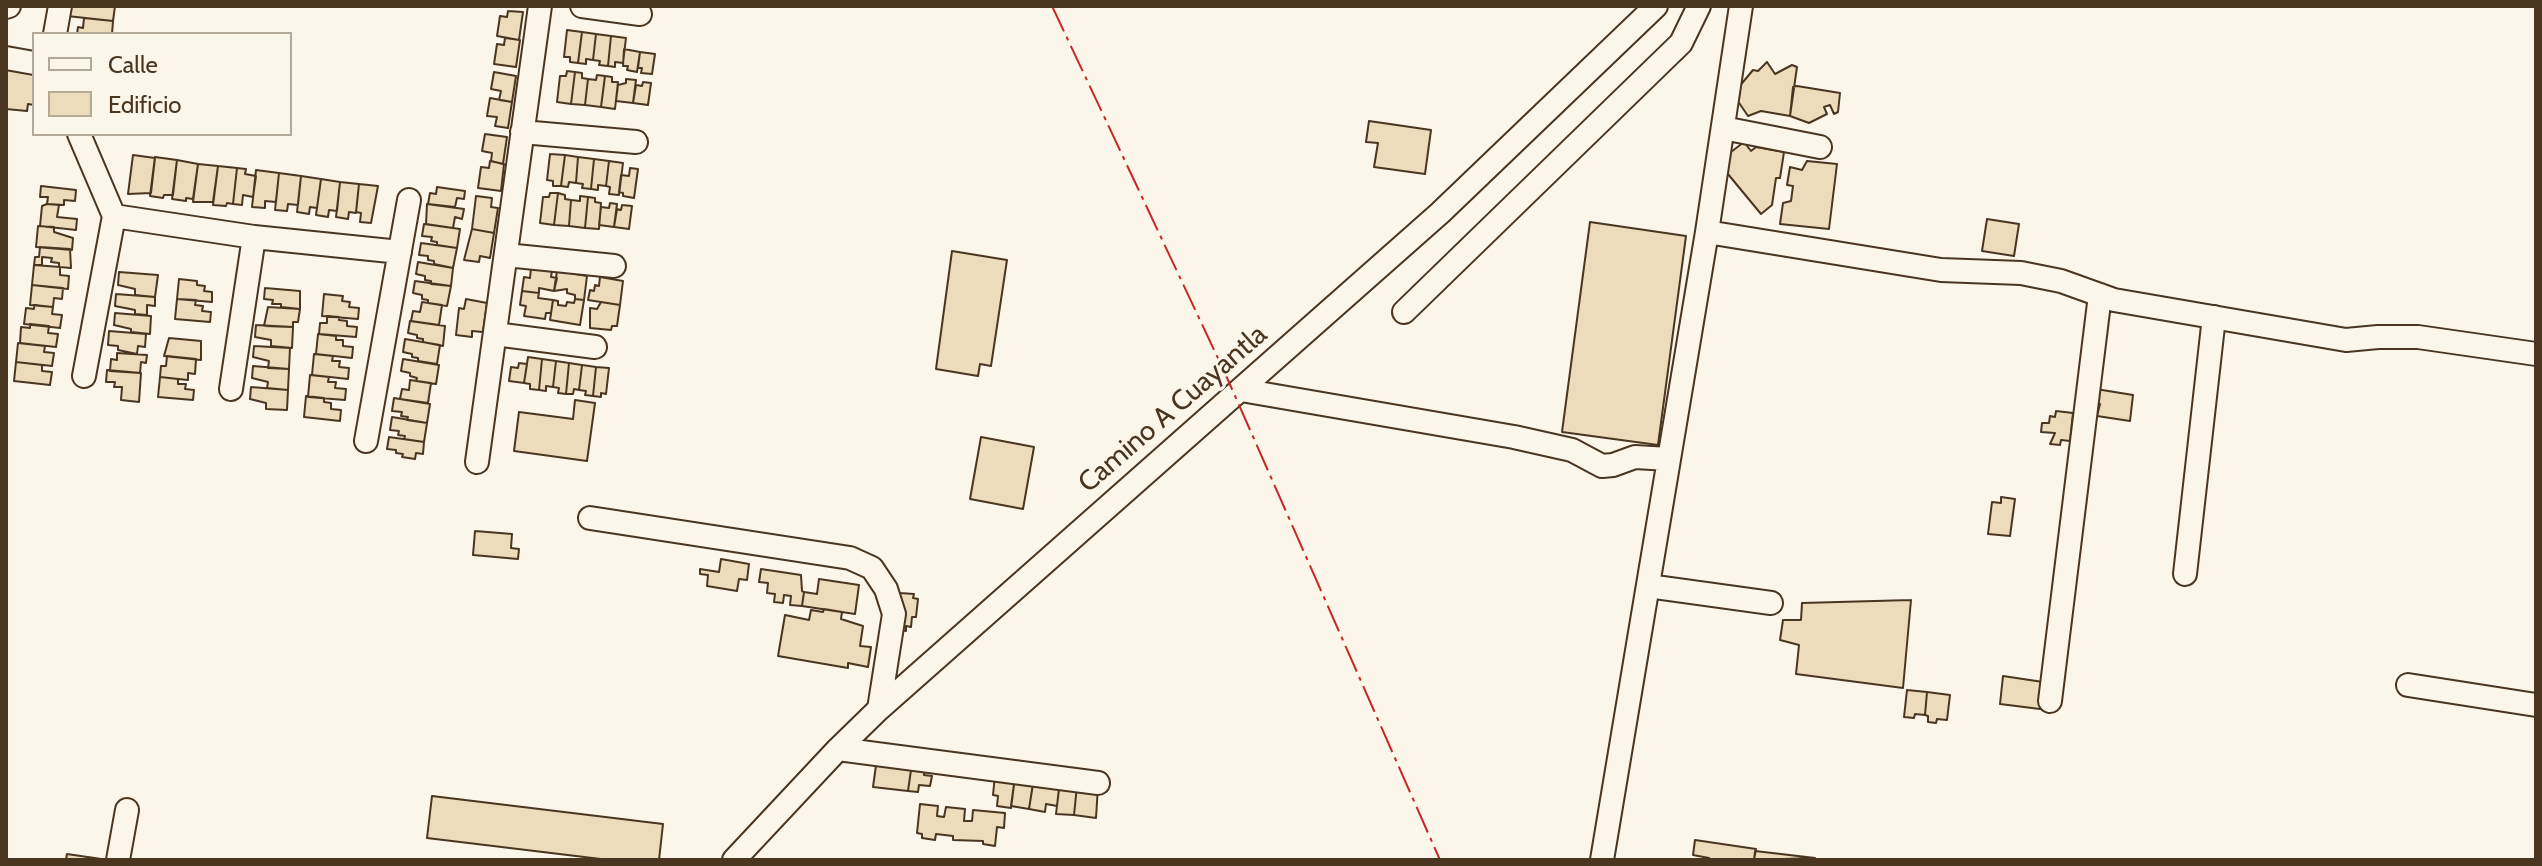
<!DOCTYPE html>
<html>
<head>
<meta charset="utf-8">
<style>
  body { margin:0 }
  #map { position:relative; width:2542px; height:866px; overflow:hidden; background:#fbf6e9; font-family:Cabin,sans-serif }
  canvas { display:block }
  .frame { position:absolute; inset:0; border:8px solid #4a3520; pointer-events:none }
  .legend { position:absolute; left:32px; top:32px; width:260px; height:104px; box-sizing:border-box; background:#fbf6e9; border:2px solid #b4a999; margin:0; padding:10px 14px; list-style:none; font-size:24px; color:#4a3520 }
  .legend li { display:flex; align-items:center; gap:16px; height:40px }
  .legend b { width:40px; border:2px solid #b4a999 }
</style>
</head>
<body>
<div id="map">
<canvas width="2542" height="866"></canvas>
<div class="frame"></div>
<ul class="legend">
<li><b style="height:10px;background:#fbf6e9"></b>Calle</li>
<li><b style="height:22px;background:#ecdcbc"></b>Edificio</li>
</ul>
</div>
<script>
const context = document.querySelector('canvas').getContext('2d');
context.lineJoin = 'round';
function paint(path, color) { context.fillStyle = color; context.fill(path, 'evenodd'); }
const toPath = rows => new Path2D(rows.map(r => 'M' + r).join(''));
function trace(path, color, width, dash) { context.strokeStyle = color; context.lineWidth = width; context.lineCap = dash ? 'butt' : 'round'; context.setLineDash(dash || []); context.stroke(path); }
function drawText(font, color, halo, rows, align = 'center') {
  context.font = font + ' Cabin,sans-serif'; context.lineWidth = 6; context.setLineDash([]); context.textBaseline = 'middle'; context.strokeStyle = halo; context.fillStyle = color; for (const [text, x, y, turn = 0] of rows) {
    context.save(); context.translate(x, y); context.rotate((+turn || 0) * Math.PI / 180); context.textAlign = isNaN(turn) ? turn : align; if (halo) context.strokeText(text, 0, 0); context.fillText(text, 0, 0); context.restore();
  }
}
const building = toPath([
  [69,6,115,6,113,21,67,16,69,6],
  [508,11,523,12,519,40,497,36,500,16,507,17,508,11],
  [84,18,113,21,112,34,77,34,78,27,83,28,84,18],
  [567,30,582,32,578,63,570,62,570,57,564,57,567,30],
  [582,32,596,34,593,60,586,59,586,64,578,63,582,32],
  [596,34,611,36,608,66,599,65,600,61,593,60,596,34],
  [611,36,626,38,623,63,615,62,615,67,608,66,611,36],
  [505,38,520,40,516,67,494,64,497,44,504,45,505,38],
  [624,49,640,52,637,72,627,70,628,66,623,66,624,49],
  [640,52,655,54,652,74,641,73,642,68,638,68,640,52],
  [1767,62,1775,74,1792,65,1797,67,1790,116,1761,111,1748,116,1733,94,1753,70,1758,71,1767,62],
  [6,67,34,69,34,105,28,104,27,111,6,109,6,67],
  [567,71,575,72,571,104,557,102,560,76,566,76,567,71],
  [494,72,516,76,512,102,499,100,501,91,491,89,494,72],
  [575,72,582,73,582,78,588,79,585,105,571,104,575,72],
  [597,75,605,76,601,107,585,105,588,79,596,80,597,75],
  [605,76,612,77,612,82,618,82,615,109,601,107,605,76],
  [626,79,636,80,633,103,616,101,618,85,626,83,626,79],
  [643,82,651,83,648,105,633,103,636,85,642,86,643,82],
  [1797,86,1840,93,1838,112,1834,114,1830,105,1824,107,1827,114,1809,123,1790,116,1793,87,1797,86],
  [490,98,512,102,508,128,495,126,497,117,487,116,490,98],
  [1369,121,1431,130,1425,174,1374,167,1378,143,1366,142,1369,121],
  [485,134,507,137,503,164,491,161,492,153,482,151,485,134],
  [1744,142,1751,151,1756,147,1784,152,1780,178,1776,178,1772,205,1761,214,1718,162,1744,142],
  [550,154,565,155,561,186,553,186,553,181,547,180,550,154],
  [133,155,155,158,151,193,128,194,133,155],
  [565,155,578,157,576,183,569,182,568,187,561,186,565,155],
  [155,157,177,160,173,195,164,195,163,198,150,196,155,157],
  [578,157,594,159,591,189,582,188,583,184,576,183,578,157],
  [594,159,609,161,606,186,598,185,598,190,591,189,594,159],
  [177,160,198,164,193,199,186,198,186,201,172,199,177,160],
  [490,161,504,164,501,191,478,188,481,167,489,168,490,161],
  [609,161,623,163,619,195,609,194,610,187,606,186,609,161],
  [1807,161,1837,164,1829,229,1780,224,1783,203,1791,201,1793,186,1787,185,1790,167,1802,170,1807,161],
  [198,164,218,166,213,202,193,202,198,164],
  [218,166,237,168,233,204,227,203,226,206,213,205,218,166],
  [237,168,246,169,245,174,256,176,253,197,243,195,242,205,233,204,237,168],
  [630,168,638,169,634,198,623,196,623,193,619,192,621,175,629,176,630,168],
  [256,170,279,173,276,202,265,201,265,208,252,207,256,170],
  [279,173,301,176,298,205,288,204,287,211,275,210,279,173],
  [301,176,321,179,317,208,310,207,309,214,297,212,301,176],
  [321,179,340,182,337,211,329,210,328,217,316,215,321,179],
  [340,182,359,184,356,213,349,212,348,219,336,217,340,182],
  [359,184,378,186,371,223,360,222,361,213,356,212,359,184],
  [41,186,76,190,75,201,64,200,64,205,47,204,48,197,40,197,41,186],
  [437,187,465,191,464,199,457,198,455,207,428,204,430,193,436,194,437,187],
  [550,193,558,193,554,225,540,223,543,197,549,197,550,193],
  [558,193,565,195,565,199,571,200,569,226,554,225,558,193],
  [476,196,492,198,491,207,498,208,494,233,472,229,476,196],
  [580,196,588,197,585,228,569,226,571,200,580,201,580,196],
  [588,197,595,198,595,202,601,203,599,229,585,228,588,197],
  [610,203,617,204,614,227,599,225,601,207,609,208,610,203],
  [47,204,59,205,57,217,77,219,76,230,40,226,42,206,47,204],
  [427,204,464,209,462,219,455,217,453,228,426,224,427,204],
  [622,205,632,206,629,229,614,227,617,209,621,210,622,205],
  [1987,219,2019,224,2014,256,1982,251,1987,219],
  [1590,222,1686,236,1658,445,1562,432,1590,222],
  [424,224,460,229,457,248,437,245,437,242,431,241,432,237,422,236,424,224],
  [38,226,54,227,54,232,73,238,72,250,36,247,38,226],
  [472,229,494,233,490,258,480,256,479,262,464,260,472,229],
  [421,243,457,248,453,268,434,264,434,261,428,260,428,256,419,255,421,243],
  [40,247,70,249,71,268,59,267,59,263,51,262,52,258,42,257,42,265,34,265,35,257,39,257,40,247],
  [952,251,1007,260,991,366,980,364,978,376,936,369,952,251],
  [418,262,453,268,451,286,431,284,431,281,425,280,425,276,416,274,418,262],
  [34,265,60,267,60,275,69,276,68,289,32,285,34,265],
  [531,268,552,271,551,277,557,278,554,291,539,288,539,293,522,291,524,277,530,278,531,268],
  [557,271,587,276,584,300,575,299,575,295,567,293,567,289,554,291,557,271],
  [119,272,158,275,155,297,135,295,135,289,118,285,119,272],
  [600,277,623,281,620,305,588,300,590,290,594,291,595,285,599,286,600,277],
  [179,279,197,281,197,285,205,286,204,291,212,292,212,302,177,299,179,279],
  [415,281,451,286,447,306,428,303,428,300,422,299,422,295,413,293,415,281],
  [32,285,63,288,62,299,54,298,53,307,30,305,32,285],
  [265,288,300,291,300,309,281,307,281,304,272,304,273,300,264,299,265,288],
  [522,291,539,293,538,298,553,300,551,313,546,313,545,319,524,316,526,306,520,305,522,291],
  [116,294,155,297,155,306,147,305,147,315,135,314,135,310,115,306,116,294],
  [324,294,343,296,342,301,350,302,349,307,359,308,358,319,322,316,324,294],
  [177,299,196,300,195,305,203,306,202,311,211,312,210,322,175,319,177,299],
  [466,299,487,303,483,332,472,331,472,337,456,335,459,308,464,309,466,299],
  [575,299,584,300,580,325,550,320,553,300,558,301,558,305,566,306,567,302,574,303,575,299],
  [422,302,442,305,439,325,411,321,413,311,420,312,422,302],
  [601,302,620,305,617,326,612,326,611,330,590,328,590,308,597,309,601,302],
  [34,305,53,307,52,314,62,315,60,328,24,324,26,308,34,309,34,305],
  [268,307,300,309,298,322,293,322,293,327,264,326,268,307],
  [115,313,151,316,150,334,131,332,131,329,114,325,115,313],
  [327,316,339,317,339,320,347,321,347,326,357,327,356,337,319,334,320,323,327,323,327,316],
  [410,321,445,326,443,346,423,342,423,339,417,338,417,335,408,333,410,321],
  [30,324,49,326,48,333,58,334,56,347,20,343,21,327,30,328,30,324],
  [256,325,293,327,292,348,271,346,271,340,255,337,256,325],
  [109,331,146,334,145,347,138,346,137,354,118,350,118,346,108,345,109,331],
  [318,334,336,336,336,340,343,340,343,346,353,347,352,358,316,354,318,334],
  [169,338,201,341,201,360,164,356,169,338],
  [405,339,440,345,437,364,418,361,418,358,412,357,412,354,403,352,405,339],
  [18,343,45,346,44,352,54,353,52,366,16,362,18,343],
  [254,346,290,348,289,369,268,368,269,361,253,357,254,346],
  [117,353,147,355,146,363,141,362,140,373,110,371,111,359,117,360,117,353],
  [314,354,333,356,332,361,340,361,339,367,349,368,348,379,312,375,314,354],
  [167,356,196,359,195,374,188,373,188,380,160,377,161,366,166,366,167,356],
  [528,357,542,359,539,390,530,389,530,384,524,383,528,357],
  [403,359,439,365,436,384,416,381,417,378,410,376,410,373,401,371,403,359],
  [542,359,556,361,553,387,546,386,546,391,539,390,542,359],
  [556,361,569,363,566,394,558,393,559,388,553,387,556,361],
  [16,362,42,365,42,371,52,372,50,385,14,381,16,362],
  [519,363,527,364,524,383,509,381,511,367,518,368,519,363],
  [569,363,582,365,579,390,574,389,573,394,566,394,569,363],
  [582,365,596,367,593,396,585,395,586,391,579,390,582,365],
  [253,366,289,369,288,390,267,388,268,382,252,378,253,366],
  [596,367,609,368,606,394,601,393,601,397,593,396,596,367],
  [107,370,141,373,139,402,121,400,122,387,114,387,115,382,106,382,107,370],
  [310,375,329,377,328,382,336,382,335,388,346,389,345,400,308,397,310,375],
  [160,377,178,379,178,384,186,384,185,389,194,390,193,400,158,397,160,377],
  [410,380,431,383,428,403,400,399,402,389,409,390,410,380],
  [251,387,288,390,287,410,266,409,266,403,250,399,251,387],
  [2096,389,2133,395,2130,421,2097,416,2100,404,2095,403,2096,389],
  [306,396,324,398,324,402,331,403,331,409,341,410,340,421,304,417,306,396],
  [394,398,430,404,427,423,407,420,408,417,401,416,402,412,392,411,394,398],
  [575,400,595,403,587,461,514,451,519,412,573,419,575,400],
  [2056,411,2073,413,2070,441,2061,440,2060,445,2050,444,2055,433,2041,432,2042,423,2049,423,2050,416,2055,417,2056,411],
  [392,417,427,423,424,442,404,439,405,436,398,435,399,431,390,430,392,417],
  [389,437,424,442,423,454,416,453,415,459,402,457,403,454,396,453,396,450,387,449,389,437],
  [981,437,1034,447,1023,509,970,499,981,437],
  [2001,497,2015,499,2010,536,1988,534,1992,502,2001,503,2001,497],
  [475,531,512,534,511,548,519,549,518,559,473,555,475,531],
  [721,559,749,564,747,580,739,579,737,591,707,586,708,575,700,574,700,569,719,572,721,559],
  [761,569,801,575,802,591,804,592,802,606,790,605,791,596,784,595,783,603,774,602,775,594,767,593,768,583,759,582,761,569],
  [819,579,859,585,855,614,802,606,804,592,817,594,819,579],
  [900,593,914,594,913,598,918,599,916,617,912,617,911,627,906,626,906,631,895,629,900,593],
  [1911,600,1903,688,1796,674,1799,645,1780,640,1783,620,1801,620,1802,603,1911,600],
  [824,609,842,612,841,619,863,626,860,646,871,647,868,667,848,663,848,668,778,656,785,615,809,620,811,610,823,612,824,609],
  [2003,676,2043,682,2040,709,2000,704,2003,676],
  [1907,690,1927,692,1925,715,1915,714,1914,718,1904,717,1907,690],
  [1927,692,1950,695,1947,720,1937,719,1936,723,1928,722,1928,716,1925,715,1927,692],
  [877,758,912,763,908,791,873,787,877,758],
  [912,763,925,765,924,775,932,776,930,786,919,785,918,792,908,791,912,763],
  [995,775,1015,777,1011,808,997,806,998,796,993,795,995,775],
  [1015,777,1034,777,1029,809,1011,806,1015,777],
  [1060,781,1077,786,1074,815,1056,814,1060,781],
  [1033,784,1059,788,1057,806,1046,804,1045,812,1029,809,1033,784],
  [1077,786,1098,786,1096,818,1074,815,1077,786],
  [432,796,663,824,659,860,609,860,427,838,432,796],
  [920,804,938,806,937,816,944,817,946,807,965,809,964,821,972,821,973,810,1005,813,1004,828,997,827,995,846,983,844,983,841,953,840,953,836,936,834,935,840,922,838,922,834,917,833,920,804],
  [1695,840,1756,849,1754,860,1708,860,1709,858,1693,855,1695,840],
  [1755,851,1815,858,1754,860,1755,851],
  [67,854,108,860,66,860,67,854]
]);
paint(building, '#ecdcbc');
trace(building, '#4a3520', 2);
const minor = toPath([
  [582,6,640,14],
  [6,7,9,6],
  [55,34,60,6],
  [6,58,34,63],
  [1723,128,1820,147],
  [522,132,636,142],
  [79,134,114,216,84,376],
  [114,216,254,237,400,252],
  [1707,232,1941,270,2021,273,2061,281,2114,300,2346,340,2378,337,2418,337,2536,354],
  [506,255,614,266],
  [1404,312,1681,43,1699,6],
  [495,334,595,347],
  [231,389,254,237],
  [1241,390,1514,437,1572,450,1602,466,1613,465,1635,457,1669,459],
  [366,441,409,200],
  [477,462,540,6],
  [590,518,850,558,872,568,886,589,894,614,879,709],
  [2185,574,2214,317],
  [1648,586,1771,603],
  [2408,685,2536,705],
  [2050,701,2100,295],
  [838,749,1098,783],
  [118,860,127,810],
  [734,860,838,749,879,709,1440,213,1656,6],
  [1602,860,1707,232,1741,6]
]);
trace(minor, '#4a3520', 26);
trace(minor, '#fbf6e9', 22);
trace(toPath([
  [1052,6,1224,371,1440,860]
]), '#c62828', 2, [28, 6, 4, 6]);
drawText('28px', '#4a3520', '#fbf6e9', [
  ["Camino A Cuayantla",1173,409,-41]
]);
</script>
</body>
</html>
